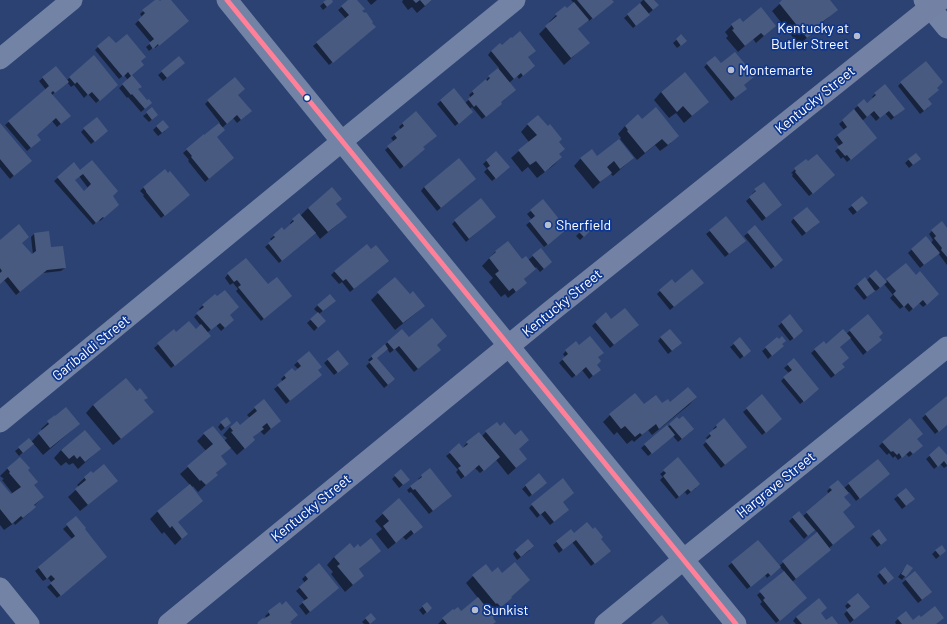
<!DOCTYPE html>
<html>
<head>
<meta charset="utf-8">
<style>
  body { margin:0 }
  canvas { display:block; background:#2c4272 }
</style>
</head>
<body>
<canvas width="947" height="624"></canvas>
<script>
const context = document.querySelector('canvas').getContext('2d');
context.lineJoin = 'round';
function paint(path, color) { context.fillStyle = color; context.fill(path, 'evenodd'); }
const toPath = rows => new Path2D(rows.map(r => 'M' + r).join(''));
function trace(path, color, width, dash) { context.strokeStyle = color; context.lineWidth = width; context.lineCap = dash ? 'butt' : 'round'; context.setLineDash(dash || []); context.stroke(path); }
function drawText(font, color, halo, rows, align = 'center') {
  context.font = font + ' Barlow,sans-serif'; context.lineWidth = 3.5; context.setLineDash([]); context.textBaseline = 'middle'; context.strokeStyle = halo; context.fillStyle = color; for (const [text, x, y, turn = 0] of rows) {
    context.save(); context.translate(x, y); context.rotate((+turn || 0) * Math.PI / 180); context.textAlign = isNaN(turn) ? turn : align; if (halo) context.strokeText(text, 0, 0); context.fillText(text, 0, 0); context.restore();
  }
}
paint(toPath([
  [156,0,159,3,162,0,170,0,184,24,155,48,154,47,149,51,146,47,151,43,135,24,142,17,140,14],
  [327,0,331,0,329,5,323,10,320,6],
  [350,0,356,0,371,31,329,65,313,46,346,19,338,10],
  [367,0,377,0,371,5],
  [403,0,432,0,417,13,412,7,408,10,402,2],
  [571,0,611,0,609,5,589,21,588,20,577,30,588,43,564,65,539,34,550,23,549,22,556,15,566,10,574,3],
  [643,0,653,0,654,9,648,14,645,18,633,28,624,18,641,4,640,3],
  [784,0,829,0,829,17,817,27,818,28,799,45,772,11],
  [743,23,775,26,756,43,753,39,738,52,726,38,728,36,725,32,732,25],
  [681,36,682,44,677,48,673,43],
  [115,45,140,62,131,75,137,90,148,106,141,112,128,97,127,98,119,88,128,80,124,75,119,79,95,50,98,47],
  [491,51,527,58,534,66,519,79,517,76,509,83,498,107,482,119,472,107,470,109,469,115,455,126,437,104,454,90,465,103,471,98,469,95,499,68,488,55],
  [94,56,113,88,96,103,88,94,84,98,74,85,71,87,67,82,52,95,66,119,57,127,52,121,36,135,36,143,27,151,5,125,46,90,39,81,56,67,67,80],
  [179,58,180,67,163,81,158,75],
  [707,64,743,85,742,92,731,101,704,67],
  [684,73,708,102,684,123,676,113,669,118,654,100,661,92],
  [901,83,927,99,928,108,920,114,898,86],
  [875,94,900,112,891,120,885,113,876,121,870,114,862,121,873,141,847,162,843,157,841,159,835,151,840,147,834,139,844,130,839,124,855,110,854,109,858,106,866,104,873,98,872,97],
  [237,95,247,115,237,123,233,118,222,128,216,137,230,161,205,182,188,161,189,160,183,153,203,136,204,137,220,123,205,104,208,101],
  [147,113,154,118,149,122,143,116],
  [642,120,671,143,660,151,655,145,637,160,620,139,621,138,618,134,625,126],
  [403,123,422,147,421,152,400,169,385,150,394,142,391,138,401,130,399,127],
  [528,124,558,142,558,154,561,157,554,165,537,178,528,167,522,172,511,158,529,142,521,132],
  [0,125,27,164,10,179,0,167],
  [157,126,165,131,158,136,153,130],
  [84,129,103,134,91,144,81,132],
  [496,152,505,170,492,181,484,172,487,169,483,164],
  [915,154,916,162,909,168,905,163],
  [597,157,633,158,613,176,610,173,593,189,574,166,581,158],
  [806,160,830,179,809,196,792,176,793,174,791,173],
  [92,161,115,208,100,221,99,220,93,225,54,181,74,164,80,172],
  [79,176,88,188,84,192,74,180],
  [472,182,437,211,421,191,424,187],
  [763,183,778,208,762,221,746,201,753,195,752,194],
  [144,187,185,198,161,218,143,196,144,195,140,191],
  [341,199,335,205,338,224,320,239,315,232,279,263,265,247,272,241,270,239,274,236,282,229,284,231,291,225,290,223,293,220,300,216,308,208],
  [543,201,562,232,544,247,526,225,532,220,527,214],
  [852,206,863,207,853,215,848,209],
  [726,218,741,244,725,257,706,234],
  [794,218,815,226,802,236,791,222],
  [491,220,466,242,452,224,455,221],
  [590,222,594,226,580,240,576,236],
  [947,230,947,265,938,253,920,268,908,253,912,249,931,243,933,240,929,234,932,231],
  [748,233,779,263,771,269,744,236],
  [34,234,50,248,65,268,61,271,43,273,16,295,4,280,0,283,0,241,32,256,33,255,31,237],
  [508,242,522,260,528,260,533,256,548,265,540,272,536,267,523,280,518,290,508,298,505,294,501,297,489,282,493,278,482,266,495,252],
  [384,264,350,292,342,282,339,284,331,275,335,271],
  [906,264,934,298,923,307,919,303,909,312,904,306,900,309,890,298,893,295,884,284,876,291,875,290,864,300,854,288,857,285,866,281,870,277,885,282],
  [228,274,268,286,287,299,261,321,236,291,238,289,233,283,230,285,225,278],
  [675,284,699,286,670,310,657,294,660,291],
  [378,293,424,306,416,313,395,330,371,300],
  [331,304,319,314,321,324,314,331,307,323,318,313,314,309,318,305],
  [203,305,228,315,229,324,221,331,216,325,207,333,207,339,171,368,154,348,174,331,176,333,195,331,201,326,194,317,201,311,199,309],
  [790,316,799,334,790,341,778,326],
  [868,316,879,336,877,343,863,355,850,338,839,347,841,364,840,371,831,378,811,353,824,342,826,345,846,334],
  [611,321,635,328,610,348,592,326,596,322],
  [661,337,677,347,668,354,658,341],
  [409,338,436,345,437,353,414,372,395,349,390,353,387,349,376,358,390,383,384,388,366,366,370,362,368,360,388,342],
  [777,339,781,344,779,349,768,359,762,351],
  [734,344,746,354,740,359,730,347],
  [579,346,597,358,596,365,596,373,589,379,582,370,572,378,559,363,565,357,563,354,566,351],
  [309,352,317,371,317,378,286,404,274,389,283,382,281,379,284,376,292,369,294,372,298,369,294,365],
  [337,352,344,367,334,375,324,363],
  [794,360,815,392,800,404,781,381,789,373,784,368],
  [137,392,146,398,143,401,145,419,113,445,86,413,93,405],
  [762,396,777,423,762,435,743,412],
  [696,397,689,405,652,435,648,430,634,442,632,440,627,444,617,432,614,435,603,422,610,415,644,405,662,405],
  [947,397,947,424,935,434,922,418],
  [255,408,280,420,264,435,260,431,252,438,246,447,237,455,230,447,220,457,226,464,215,474,217,475,198,492,193,486,191,488,177,522,186,534,175,545,164,532,162,534,150,519,157,512,190,485,180,474,206,451,197,441,204,434,224,441,227,438,223,435,230,427,240,426,250,418,247,415],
  [54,417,71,431,43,455,33,443,19,456,15,451,19,448,31,442,42,431,41,429],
  [221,423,227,426,221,431,218,427],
  [670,425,690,432,678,442,673,436,648,456,641,448],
  [716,426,743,450,721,468,703,445,708,440,706,438,714,430,713,429],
  [499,427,518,450,518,466,508,475,496,460,480,473,475,468,461,479,456,472,458,470,446,456,450,453,463,449,465,448,464,446,467,443,482,436,486,432],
  [85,431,100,449,78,469,73,463,69,465,66,462,61,466,54,458,61,450],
  [916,439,918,449,909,457,906,454,898,460,895,456,893,458,889,453,887,455,879,446,883,442],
  [939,448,947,457,947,466,944,468,940,464,934,469,926,459],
  [878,460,886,477,856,501,849,492,843,497,842,512,851,530,829,548,827,553,792,582,802,602,776,623,760,604,762,602,757,595,785,572,780,567,767,578,765,575,747,589,728,566,758,541,779,566,818,533,814,529,804,539,789,521,799,512,803,516,829,494,827,491,830,488,844,488],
  [8,468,27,470,33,485,43,497,34,506,28,514,15,525,14,523,4,530,0,525,0,483,11,496,13,494,2,480,4,479,0,476],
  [664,471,696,488,687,495,685,492,676,499,660,480,663,477,660,474],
  [91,472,109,488,80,511,68,497,79,487,77,485],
  [539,475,542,486,529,497,522,489],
  [395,476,405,483,399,488,392,479],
  [422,476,448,499,429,514,411,492,409,493,407,490,419,480,418,479],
  [898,496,911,502,902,509,894,499],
  [399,499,421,527,406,540,403,537,388,549,376,534,382,529,375,521],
  [562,502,565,513,550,525,541,514,537,518,529,508,532,505],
  [76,518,103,560,57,598,47,587,52,583,48,578,43,581,35,571,73,540,63,529],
  [571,530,573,534,599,539,606,554,591,566,572,542,559,553,553,545],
  [873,535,883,543,877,547,870,538],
  [941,546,942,554,936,559,932,554],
  [360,548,380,551,358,570,363,576,345,592,331,574,333,572,327,565,334,557],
  [516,550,530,550,517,560,513,554],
  [318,564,334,591,306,615,299,606,305,601,296,591,305,583,302,579],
  [485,566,491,574,502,574,529,580,510,597,510,598,503,605,492,615,492,624,438,624,443,619,460,612,478,598,466,583,473,576],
  [911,568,902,580,898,577,904,569],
  [915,572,927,596,918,603,902,583],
  [880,573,889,581,884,585,877,576],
  [280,603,291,624,257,624,263,619,264,621,267,618,265,616],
  [427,603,431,608,423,615,419,610],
  [848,603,865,610,850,623,844,614,848,610,845,606],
  [371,614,375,619,369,624,364,624,362,622],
  [820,614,826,622,837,624,796,624,793,621,796,617],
  [898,619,936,624,896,624,895,622]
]), '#0007');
paint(toPath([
  [155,0,159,0,160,1,161,0,171,0,189,21,159,46,158,44,153,49,149,43,154,39,138,20,145,13,142,10],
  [326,0,332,0,333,2,327,7,323,2],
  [348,0,357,0,365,9,362,11,365,13,366,12,373,22,372,23,376,27,333,63,316,42,349,15,341,6],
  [413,0,432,0,425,6,420,0,416,3],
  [577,0,612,0,614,2,593,19],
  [644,0,654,0,659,5,653,10],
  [782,0,830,0,838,10,817,26,819,28,807,38,779,3],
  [574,2,589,20,578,29,590,43,571,58,545,26,557,16,555,14,565,6,567,8],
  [640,3,650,15,636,26,627,14],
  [761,7,776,26,764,36,761,33,745,46,732,30,734,29,731,24,740,18,743,22],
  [520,31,536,51,528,57,535,66,523,76,521,73,514,79,491,51,500,43,502,45,511,37,512,38],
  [127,34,146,57,141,61,144,65,132,75,142,87,138,89,147,100,149,99,152,103,145,109,132,94,131,95,122,84,131,76,128,72,123,77,97,46,109,36,116,43],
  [681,34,687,41,681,46,676,39],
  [735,52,755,76,744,85,747,89,735,98,706,63,715,56,721,63],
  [94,55,118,85,100,101,92,92,88,95,77,82,75,84,69,77],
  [179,56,185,63,167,78,161,71],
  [926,61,943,82,937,88,939,90,928,99,932,104,924,111,900,82],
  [56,66,69,82,55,93,53,91,51,93,71,116,61,124,56,118,37,135,41,140,31,148,8,121,49,86,42,77],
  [498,68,516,90,501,102,502,104,486,117,476,105,474,107,468,99,474,94,472,91,486,79,487,81,490,78,488,76],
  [685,72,709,102,692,116,683,106,677,112,661,92],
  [235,77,245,89,238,95,252,111,241,120,237,115,227,124,207,100],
  [885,84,905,109,894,117,889,111,880,118,874,111,867,117,857,105,864,99,867,103,876,95,874,93],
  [454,88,473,112,459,124,440,100],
  [152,107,158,115,152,120,146,112],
  [656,107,679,136,668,145,662,139,645,153,627,131,628,130,625,126,638,114,642,119],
  [854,109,877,138,851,160,847,155,845,156,837,147,843,143,837,135,847,127,842,120],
  [416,111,437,136,423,147,425,149,404,167,387,146,397,138,394,134,404,126,402,123],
  [538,115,548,126,550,124,562,139,559,142,565,149,559,154,562,157,545,172,536,161,530,165,518,150,537,135,527,124],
  [97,117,108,131,95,142,83,128],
  [163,120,169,127,162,133,156,126],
  [0,123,32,161,14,176,0,159],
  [219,123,225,130,217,137,234,158,209,179,191,157,192,156,186,149,204,134,204,135],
  [619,139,634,158,620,169,614,161,607,167,612,173,600,182,580,158,592,149,597,156],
  [496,151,510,167,496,179,487,168,490,166,486,160],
  [916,153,921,159,913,165,908,159],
  [817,154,835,175,813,194,795,172,796,171,794,168,806,159,808,161],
  [459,158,476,179,441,208,424,187],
  [92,160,118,191,113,196,119,205,104,218,103,217,96,223,57,177,74,162,80,170],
  [83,174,91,184,84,191,75,180],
  [165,169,168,173,170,171,190,195,165,216,146,192,146,191,143,187],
  [764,182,782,205,766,218,749,197,756,191,754,189],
  [332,187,342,199,336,204,347,217,328,232,308,208],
  [862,196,868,203,857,212,851,205],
  [481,198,496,217,469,239,454,220],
  [543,199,567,229,548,245,529,221,535,216,530,210],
  [807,207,820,222,806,233,793,218],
  [299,213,316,233,282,261,268,243,275,237,273,235,282,227,284,230,294,221,292,219],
  [726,216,746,241,729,254,709,230],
  [590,221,595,226,584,237,579,232],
  [942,221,947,228,947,257,941,250,942,248,934,238,936,236,931,230],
  [19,224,29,237,22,243,32,254,36,251,34,233,49,231,51,247,63,246,66,268,47,270,20,292,8,277,0,284,0,273,2,271,0,268,0,240],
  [755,225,783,260,775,267,747,232],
  [926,236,940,253,924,265,911,249],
  [508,241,522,259,526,256,536,269,524,279,527,283,516,292,513,288,509,291,495,274,499,271,489,258,496,252,495,251],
  [367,244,371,249,376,245,389,261,354,289,346,279,343,281,334,271],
  [541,248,552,262,544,269,532,255],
  [246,258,268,284,277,277,292,296,264,319,238,287,241,285,237,280,234,282,227,273],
  [906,263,916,275,920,271,939,294,927,305,923,300,913,309,908,303,904,307,893,294,896,291,886,279],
  [692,269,704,283,674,307,659,290,672,279,675,283],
  [876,270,887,282,880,288,869,276],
  [395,277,410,294,413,291,425,306,403,323,377,292],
  [865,277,875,291,867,297,857,284],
  [225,290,239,307,230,315,234,320,225,328,220,323,211,330,196,313,204,307,202,305,215,294,217,296],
  [330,294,336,301,323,311,317,305],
  [625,308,639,325,614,345,595,322,606,312,611,319],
  [318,312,326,321,318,328,310,319],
  [790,314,803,331,794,339,781,322],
  [868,314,883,333,879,337,882,340,867,352,849,330],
  [432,318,447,336,437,345,441,350,418,369,399,346,394,350,387,342,402,329,409,337],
  [189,321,196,329,201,324,211,336,175,366,157,343,174,329,176,332],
  [670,329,682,343,672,351,660,337],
  [843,329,851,338,840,347,849,358,842,364,845,367,835,375,814,349,824,341,826,344],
  [590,336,604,353,598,357,601,361,597,365,601,370,593,376,586,367,576,376,562,359,568,354,565,350,576,341,579,345],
  [782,336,786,341,782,344,784,346,772,356,765,347,777,337,779,339],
  [740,337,751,351,744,357,733,343],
  [385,344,388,349,377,358,395,379,388,385,369,362,373,359,371,356],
  [338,350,349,364,338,373,327,359],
  [309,351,322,367,318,370,322,375,290,401,277,385,286,378,284,375,292,368,295,371,301,366,297,361],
  [794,358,819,389,804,402,783,377,792,370,787,364],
  [126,378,137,391,140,388,148,398,144,400,154,412,121,439,93,405],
  [688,387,697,397,659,429,656,424,642,435,640,433,635,437,625,426,621,429,609,414,635,393,644,404,656,395,662,403,668,399,670,402],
  [762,394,782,419,766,433,746,408],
  [947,396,947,425,939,432,925,414],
  [264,399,281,421,271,429,267,423,262,427,264,429,253,437,255,440,245,449,231,432,233,431,230,427,237,421,240,425,257,411,254,407],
  [66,407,80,424,50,448,38,433,49,424,47,421,55,415,55,416],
  [683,416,694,429,682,439,669,424,677,417,679,419],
  [227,417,231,423,225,428,220,422],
  [724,418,747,447,725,465,705,441,711,436,709,433,717,427,716,425],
  [910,418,923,434,917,439,923,446,913,454,910,451,902,458,899,453,897,455,893,451,891,452,882,442],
  [497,422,500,426,504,422,515,435,521,430,529,440,519,449,527,459,516,468,485,431],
  [667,425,675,435,652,454,644,444],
  [213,426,231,448,221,456,227,464,216,473,218,475,206,485,201,480,200,481,187,466,213,444,203,433],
  [85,430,101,449,85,462,80,456,77,459,74,455,69,459,61,450],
  [479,432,500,457,484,471,479,465,465,477,458,468,461,466,449,452,459,443,463,448,468,444,466,442],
  [29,438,34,444,23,453,18,447],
  [939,446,947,455,947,465,944,461,938,467,929,455],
  [20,457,30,468,28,470,38,482,34,485,44,497,34,505,36,507,23,518,21,516,12,524,0,509,0,481,11,494,21,487,9,473,10,472,7,468],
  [678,457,700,484,691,492,688,489,679,497,663,476,666,473,663,470],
  [878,459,890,474,860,499,848,483],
  [104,464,118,481,88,505,75,489,86,480,84,477,91,471,93,473],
  [430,468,452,496,433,511,415,489,413,490,410,486,422,477,421,475],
  [401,469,410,480,403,485,394,475],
  [539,473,547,483,532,495,525,485],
  [563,478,574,493,563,502,569,510,554,522,545,511,540,515,531,504],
  [838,480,849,493,844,497,851,505,843,512,855,527,833,545,806,512,832,490,829,487],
  [190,484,203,501,178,522,188,534,182,539,172,526,170,528,157,511],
  [906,488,915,499,906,506,897,495],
  [399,498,423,527,414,534,411,530,396,543,383,526,389,521,382,513],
  [799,511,815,530,808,536,792,517],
  [76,516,86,528,85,529,107,557,61,596,50,583,55,579,51,575,47,579,38,567,75,536,66,524],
  [587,522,593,529,595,527,603,537,601,539,611,551,595,564,576,540,563,550,556,541,571,529,574,533],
  [879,529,887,540,881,545,872,534],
  [817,532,831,550,796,579,782,561],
  [371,538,381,551,359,569,364,576,353,585,337,566,340,564,334,557,350,543,354,548,358,544,360,547],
  [528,539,534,546,521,557,515,550],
  [758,540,781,567,771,576,768,573,751,587,731,562],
  [942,545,946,551,940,556,935,550],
  [515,562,530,580,511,597,512,598,501,607,497,603,496,604,472,575,486,564,492,572,498,567,502,573],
  [319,563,339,588,310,612,302,602,308,598,299,587,308,579,305,575],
  [907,564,913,568,906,577,901,574],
  [885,567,894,578,888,583,879,572],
  [784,571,807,598,780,621,763,600,765,598,759,591],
  [915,571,932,592,922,600,905,579],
  [858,593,870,607,854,620,846,610,851,606,847,602],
  [478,597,494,617,493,618,496,622,493,624,447,624,442,618,453,609,454,610,458,607,461,611],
  [819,598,827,608,821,613,826,620,832,616,838,624,802,624,796,617],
  [286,601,298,615,290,622,292,624,258,624,257,623,263,618,264,619,270,615,268,611,280,602,282,605],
  [427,602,432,608,427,613,422,606],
  [935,606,944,618,936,624,902,624,897,618,906,611,913,620,919,615,921,617],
  [371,613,376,619,370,624,365,618],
  [662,615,669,624,651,624]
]), '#485a80');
trace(toPath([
  [227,0,342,142,736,624],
  [924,0,947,28],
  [0,59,72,0],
  [0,422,330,151,515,0],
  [0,588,29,624],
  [605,624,694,551,947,347]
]), '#7383a5', 21);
trace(toPath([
  [169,624,550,312,940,0]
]), '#7382a4', 22);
trace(toPath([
  [227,0,736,624]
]), '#ff8098', 5);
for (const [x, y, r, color] of [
  [857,36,4,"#b5bdce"],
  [731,70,4,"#b5bdce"],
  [307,98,3.5,"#fff"],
  [548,225,4,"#b5bdce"],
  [475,610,4,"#b5bdce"]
]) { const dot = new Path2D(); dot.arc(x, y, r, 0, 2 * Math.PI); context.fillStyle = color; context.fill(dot); trace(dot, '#0f378f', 1.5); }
drawText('14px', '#fff', '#0f378f', [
  ["Kentucky at",849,28,"right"],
  ["Butler Street",849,44,"right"],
  ["Montemarte",739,70],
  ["Sherfield",556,225],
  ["Sunkist",483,610]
], 'left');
drawText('14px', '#fff', '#0f378f', [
  ["Kentucky Street",815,100,-39],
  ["Kentucky Street",562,303,-39],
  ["Garibaldi Street",91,348,-39],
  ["Hargrave Street",776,485,-39],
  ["Kentucky Street",311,508,-39]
]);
</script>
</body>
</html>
